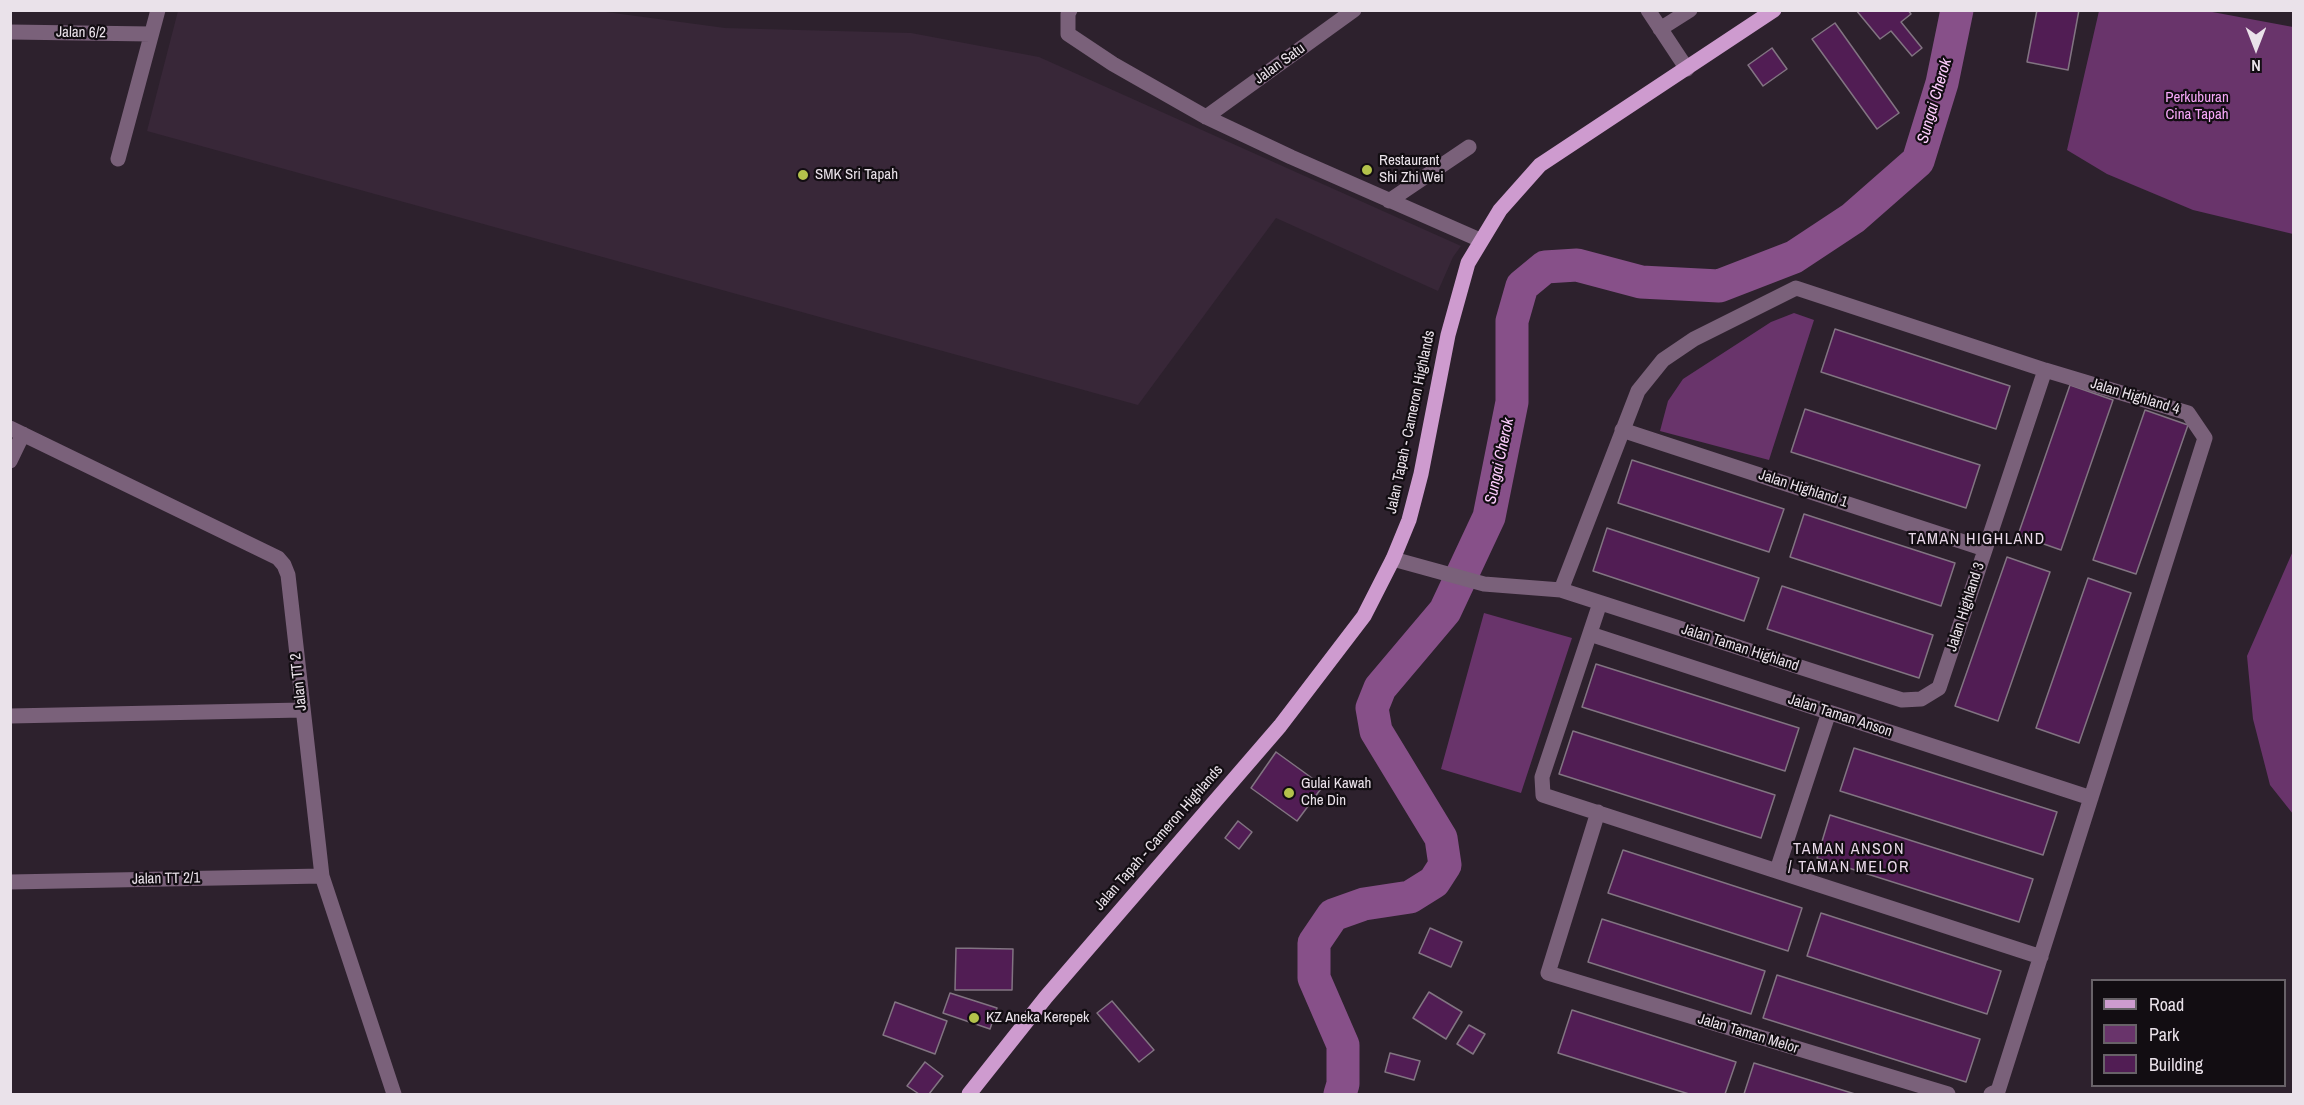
<!DOCTYPE html>
<html>
<head>
<meta charset="utf-8">
<style>
  body { margin:0 }
  #map { position:relative; width:2304px; height:1105px; overflow:hidden; background:#2d212d; font-family:"Archivo Narrow",sans-serif }
  canvas { display:block }
  .frame { position:absolute; inset:0; border:12px solid #eae2ea; pointer-events:none }
  .legend { position:absolute; left:2091px; top:979px; width:195px; height:108px; box-sizing:border-box; background:#120d12; border:2px solid #686268; margin:0; padding:8px 10px; list-style:none; font-size:18px; color:#eae2ea }
  .legend li { display:flex; align-items:center; gap:12px; height:30px }
  .legend b { width:30px; border:2px solid #686268 }
  .north { position:absolute; left:2226px; top:18px; width:60px; height:60px; -webkit-text-stroke:4px #120d12; paint-order:stroke; rotate:180deg; font-size:16px; font-weight:700; line-height:24px; text-align:center; color:#eae2ea }
  .north::after { content:''; display:block; margin:auto; width:21px; height:27px; background:#eae2ea; clip-path:polygon(50% 0,100% 100%,50% 72%,0 100%) }
</style>
</head>
<body>
<div id="map">
<canvas width="2304" height="1105"></canvas>
<div class="frame"></div>
<ul class="legend">
<li><b style="height:8px;background:#ce9bcf"></b>Road</li>
<li><b style="height:16px;background:#69346b"></b>Park</li>
<li><b style="height:16px;background:#511d54"></b>Building</li>
</ul>
<div class="north">N</div>
</div>
<script>
const context = document.querySelector('canvas').getContext('2d');
context.lineJoin = 'round';
function paint(path, color) { context.fillStyle = color; context.fill(path, 'evenodd'); }
const toPath = rows => new Path2D(rows.map(r => 'M' + r).join(''));
function trace(path, color, width, dash) { context.strokeStyle = color; context.lineWidth = width; context.lineCap = dash ? 'butt' : 'round'; context.setLineDash(dash || []); context.stroke(path); }
function drawText(font, color, halo, rows, align = 'center') {
  context.font = font + ' "Archivo Narrow",sans-serif'; context.lineWidth = 4.5; context.setLineDash([]); context.textBaseline = 'middle'; context.strokeStyle = halo; context.fillStyle = color; for (const [text, x, y, turn = 0] of rows) {
    context.save(); context.translate(x, y); context.rotate((+turn || 0) * Math.PI / 180); context.textAlign = isNaN(turn) ? turn : align; if (halo) context.strokeText(text, 0, 0); context.fillText(text, 0, 0); context.restore();
  }
}
paint(toPath([
  [599,11,725,28,911,33,1039,57,1461,246,1453,257,1438,291,1276,218,1138,405,147,131,178,11]
]), '#382738');
paint(toPath([
  [2099,11,2207,11,2293,27,2293,234,2193,210,2107,174,2067,150],
  [1794,313,1814,320,1769,460,1660,431,1668,401,1683,379,1771,322],
  [2293,551,2293,814,2270,785,2253,719,2247,656],
  [1484,613,1572,638,1521,793,1441,769]
]), '#69346b');
trace(toPath([
  [1340,1094,1343,1084,1343,1045,1314,978,1314,943,1333,915,1364,904,1410,897,1434,882,1445,865,1441,838,1376,731,1372,708,1380,688,1445,611,1489,517,1512,402,1512,321,1522,286,1545,267,1577,265,1641,282,1719,286,1794,257,1853,218,1918,161,1942,83,1957,10]
]), '#875089', 33);
const building = toPath([
  [1856,10,1908,10,1911,14,1901,22,1922,48,1912,56,1891,31,1880,39,1856,10],
  [2037,10,2079,10,2068,70,2027,62,2037,10],
  [1835,23,1899,113,1877,129,1812,39,1835,23],
  [1772,48,1787,69,1763,86,1748,65,1772,48],
  [1835,329,2010,386,1996,429,1821,372,1835,329],
  [2070,385,2113,400,2061,550,2018,535,2070,385],
  [1805,409,1980,465,1966,508,1791,452,1805,409],
  [2145,410,2188,425,2136,574,2093,560,2145,410],
  [1632,460,1784,509,1769,552,1618,503,1632,460],
  [1804,514,1955,563,1941,606,1790,557,1804,514],
  [1607,528,1759,578,1744,621,1593,571,1607,528],
  [2007,557,2050,572,1998,721,1955,706,2007,557],
  [2088,578,2131,593,2079,743,2036,728,2088,578],
  [1782,586,1933,635,1919,678,1767,629,1782,586],
  [1596,664,1799,728,1785,771,1582,707,1596,664],
  [1573,731,1775,795,1761,838,1559,774,1573,731],
  [1854,748,2057,812,2043,855,1840,791,1854,748],
  [1276,752,1323,786,1297,821,1251,788,1276,752],
  [1830,815,2033,879,2019,922,1817,858,1830,815],
  [1238,821,1252,832,1239,849,1225,838,1238,821],
  [1623,850,1802,908,1788,951,1608,893,1623,850],
  [1821,913,2001,971,1987,1014,1807,956,1821,913],
  [1602,919,1765,971,1751,1014,1588,962,1602,919],
  [1430,928,1462,942,1451,967,1419,953,1430,928],
  [956,948,1013,949,1012,990,955,990,956,948],
  [1777,975,1980,1039,1966,1082,1763,1018,1777,975],
  [1429,992,1462,1012,1446,1039,1413,1018,1429,992],
  [950,993,997,1008,990,1029,943,1013,950,993],
  [1112,1001,1154,1050,1139,1062,1097,1013,1112,1001],
  [895,1002,947,1021,935,1054,883,1035,895,1002],
  [1572,1010,1736,1062,1725,1094,1689,1094,1558,1053,1572,1010],
  [1469,1025,1485,1034,1473,1054,1457,1044,1469,1025],
  [1390,1053,1420,1061,1414,1080,1385,1072,1390,1053],
  [925,1062,943,1076,929,1094,919,1094,907,1086,925,1062],
  [1754,1063,1855,1094,1744,1094,1754,1063]
]);
paint(building, '#511d54');
trace(building, '#827482', 1.5);
trace(toPath([
  [1070,10,1068,14,1068,34,1113,64,1206,117,1291,157,1480,240],
  [1648,10,1687,69],
  [1660,29,1690,10],
  [10,32,151,34],
  [1206,117,1354,10],
  [118,159,158,10],
  [1389,201,1469,147],
  [10,428,278,558,284,565,288,575,322,876,394,1094],
  [1622,430,1985,549],
  [10,461,23,434],
  [1393,559,1484,584,1561,590,1902,700,1921,699,1939,688,2045,370],
  [1561,590,1638,391,1663,360,1694,339,1796,288,2045,370,2188,413,2205,438,1998,1091,1991,1094],
  [1600,603,1542,777,1543,795,2041,957],
  [1590,634,2091,798],
  [10,716,302,710],
  [1598,812,1548,973,1948,1094],
  [1777,870,1829,712],
  [10,882,322,876]
]), '#7a617a', 15);
trace(toPath([
  [969,1094,1046,997,1280,726,1364,616,1393,559,1409,520,1421,474,1448,335,1468,263,1500,210,1540,165,1774,10]
]), '#ce9bcf', 15);
for (const [x, y, r, color] of [
  [1367,170,6,"#b3c24b"],
  [803,175,6,"#b3c24b"],
  [1289,793,6,"#b3c24b"],
  [974,1018,6,"#b3c24b"]
]) { const dot = new Path2D(); dot.arc(x, y, r, 0, 2 * Math.PI); context.fillStyle = color; context.fill(dot); trace(dot, '#120d12', 2); }
drawText('15px', '#eae2ea', '#120d12', [
  ["Jalan 6/2",81,33,1],
  ["Jalan Satu",1280,64,-36],
  ["Jalan Highland 4",2135,397,17],
  ["Jalan Tapah - Cameron Highlands",1411,422,-78],
  ["Jalan Highland 1",1803,489,18],
  ["Jalan Highland 3",1966,607,-72],
  ["Jalan Taman Highland",1740,648,18],
  ["Jalan TT 2",299,682,-96],
  ["Jalan Taman Anson",1840,716,18],
  ["Jalan Tapah - Cameron Highlands",1159,838,-49],
  ["Jalan TT 2/1",166,879,-1],
  ["Jalan Taman Melor",1748,1034,17]
]);
drawText('15px', '#f8a9fa', '#120d12', [
  ["Perkuburan",2197,98],
  ["Cina Tapah",2197,115]
]);
drawText('15px', '#eae2ea', '#120d12', [
  ["Restaurant",1379,161],
  ["Shi Zhi Wei",1379,178],
  ["SMK Sri Tapah",815,175],
  ["Gulai Kawah",1301,784],
  ["Che Din",1301,801],
  ["KZ Aneka Kerepek",986,1018]
], 'left');
drawText('italic 16px', '#fecdfe', '#120d12', [
  ["Sungai Cherok",1935,101,-74],
  ["Sungai Cherok",1500,461,-78]
]);
context.letterSpacing = '1.5px';
drawText('16px', '#eadaea', '#120d12', [
  ["TAMAN HIGHLAND",1977,540],
  ["TAMAN ANSON",1849,850],
  ["/ TAMAN MELOR",1849,868]
]);
context.letterSpacing = '0px';
</script>
</body>
</html>
